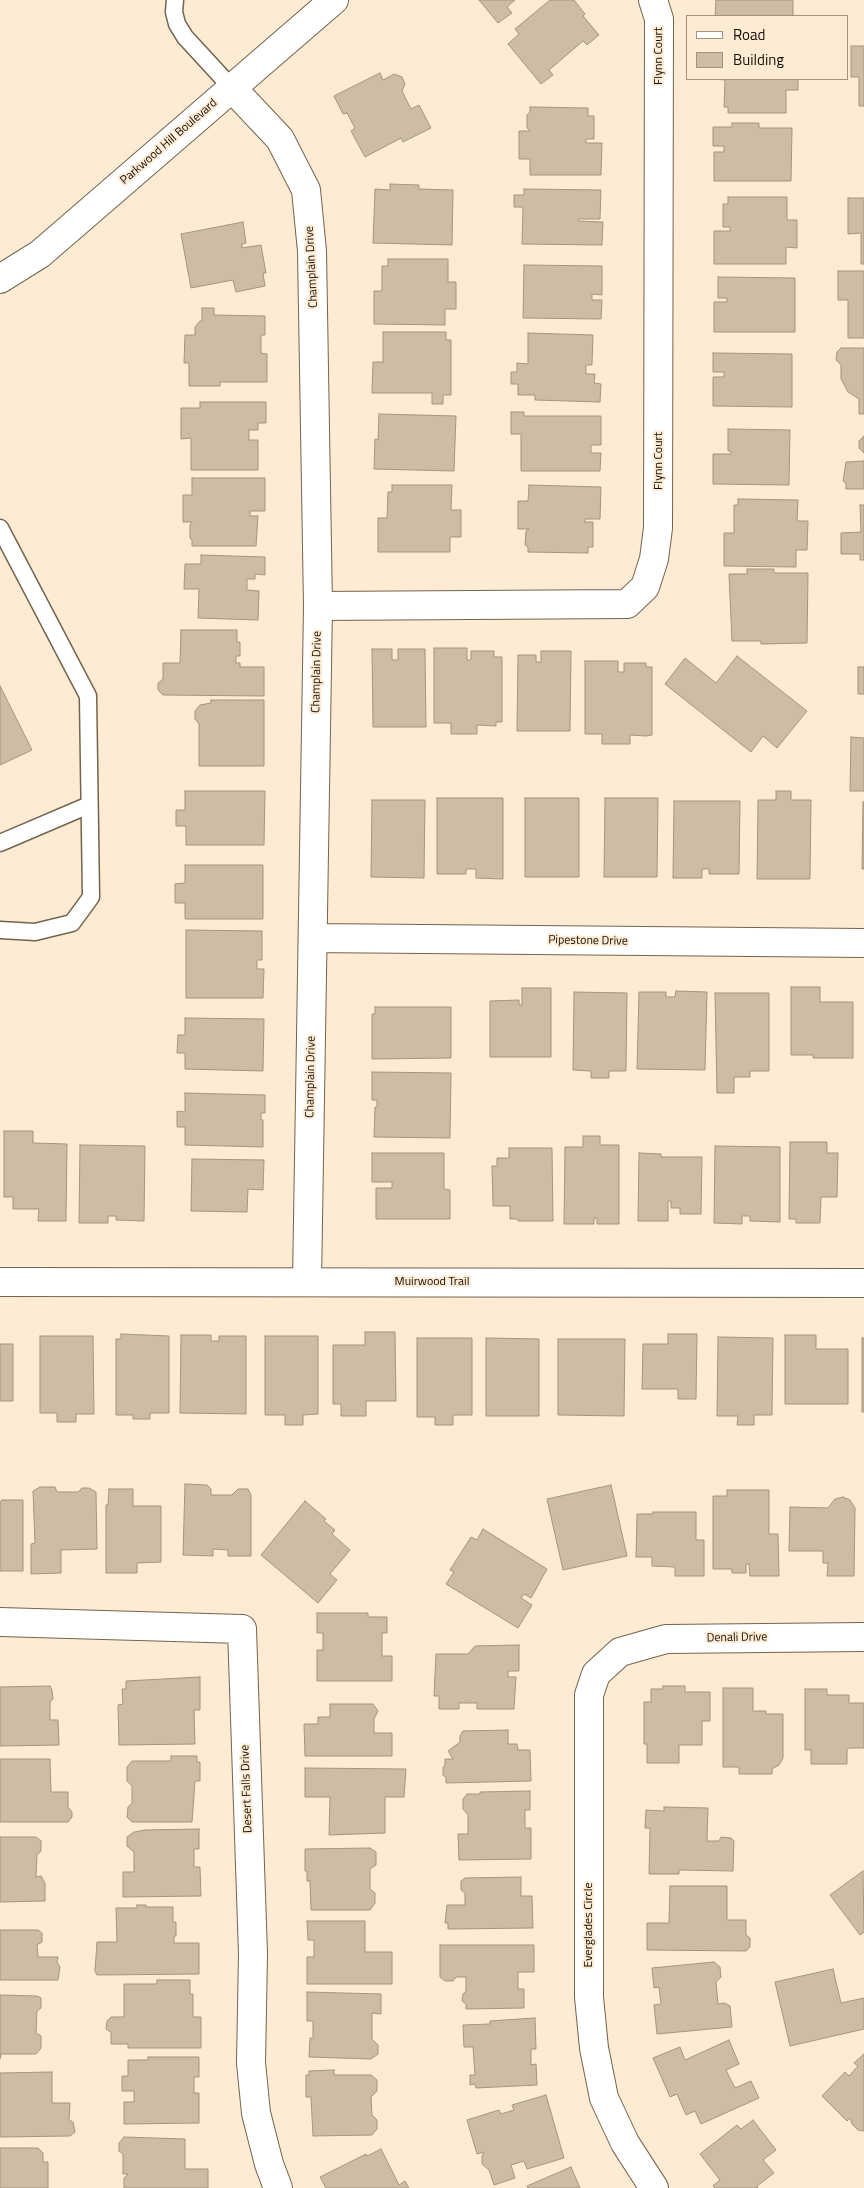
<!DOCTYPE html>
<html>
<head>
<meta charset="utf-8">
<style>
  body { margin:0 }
  #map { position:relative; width:864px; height:2188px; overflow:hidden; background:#fdebd3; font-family:"Titillium Web",sans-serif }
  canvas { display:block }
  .legend { position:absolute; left:686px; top:15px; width:162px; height:65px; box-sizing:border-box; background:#fdebd3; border:1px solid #a09381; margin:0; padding:6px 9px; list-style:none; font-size:15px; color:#150f07 }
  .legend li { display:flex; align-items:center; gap:10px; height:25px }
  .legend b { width:25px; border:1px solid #a09381 }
</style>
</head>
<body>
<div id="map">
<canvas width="864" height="2188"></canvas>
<ul class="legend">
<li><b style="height:6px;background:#fff"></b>Road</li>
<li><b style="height:14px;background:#cebda5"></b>Building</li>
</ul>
</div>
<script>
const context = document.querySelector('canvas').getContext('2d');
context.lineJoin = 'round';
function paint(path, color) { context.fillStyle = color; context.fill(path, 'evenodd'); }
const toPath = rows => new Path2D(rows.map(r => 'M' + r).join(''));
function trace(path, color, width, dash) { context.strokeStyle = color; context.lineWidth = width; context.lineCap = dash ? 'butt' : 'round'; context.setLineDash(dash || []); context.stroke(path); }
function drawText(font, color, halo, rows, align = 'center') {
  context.font = font + ' "Titillium Web",sans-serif'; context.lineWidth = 4; context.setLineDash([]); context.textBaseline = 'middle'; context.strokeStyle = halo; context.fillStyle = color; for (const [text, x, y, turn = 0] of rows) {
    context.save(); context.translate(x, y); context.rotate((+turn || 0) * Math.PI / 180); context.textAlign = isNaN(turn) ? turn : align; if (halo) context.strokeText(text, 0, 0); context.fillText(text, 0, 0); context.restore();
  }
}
const building = toPath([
  [479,0,515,0,507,7,512,13,498,23,479,0],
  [550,0,574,0,585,14,583,16,599,35,587,45,583,41,549,70,553,75,541,84,508,44,519,34,515,29,550,0],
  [716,0,793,0,793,16,715,16,716,0],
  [851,46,864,46,864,106,859,106,859,77,851,77,851,46],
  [380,73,383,80,394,74,402,77,405,84,402,91,411,109,419,105,431,128,403,142,401,138,365,157,351,131,355,128,347,113,343,114,334,96,380,73],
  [715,79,798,79,798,90,786,90,786,113,728,113,728,107,724,107,725,80,715,79],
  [530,107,588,108,588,116,594,116,594,139,586,139,586,143,602,143,601,175,530,175,530,159,519,159,519,131,530,131,527,128,527,115,530,112,530,107],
  [732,123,759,123,759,128,792,128,791,181,714,181,714,152,724,152,724,146,713,146,713,127,732,127,732,123],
  [390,184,419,185,419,189,453,190,452,245,373,243,375,189,390,190,390,184],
  [524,189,601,190,600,219,578,219,578,221,603,222,602,245,522,244,523,207,514,207,514,195,524,195,524,189],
  [728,197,787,197,787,220,797,220,797,248,786,247,786,264,714,264,714,231,730,231,730,227,723,227,723,204,728,204,728,197],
  [848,198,864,198,864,264,861,264,861,233,848,234,848,198],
  [243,222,246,243,242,244,242,248,261,245,266,273,263,273,265,286,236,292,233,280,191,288,181,234,243,222],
  [388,259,448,259,448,282,456,282,456,309,445,309,445,325,374,324,374,291,382,291,382,266,388,266,388,259],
  [524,265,602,266,602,295,592,294,592,300,602,300,601,319,523,318,524,265],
  [838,271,864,271,864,338,848,338,848,300,838,300,838,271],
  [718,277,795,278,795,332,714,332,714,302,727,302,727,298,718,298,718,277],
  [202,308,214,308,214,315,265,316,265,335,261,335,261,353,267,354,267,382,220,382,220,386,189,386,189,363,184,363,185,335,195,335,195,327,200,321,202,321,202,308],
  [383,332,446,332,446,340,451,340,451,395,443,395,443,404,432,404,432,393,372,393,373,362,383,362,383,332],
  [528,333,593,335,592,365,586,365,586,374,595,374,594,383,601,384,600,402,535,400,535,395,518,395,518,384,511,384,511,372,517,372,517,363,528,364,528,333],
  [841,348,864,348,864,414,859,414,859,399,848,392,841,379,841,365,836,360,837,352,841,348],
  [713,353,792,354,792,407,713,406,713,377,724,377,724,372,713,372,713,353],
  [200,402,266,402,266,423,258,423,258,430,249,430,249,440,258,440,258,470,191,470,191,438,181,439,181,408,200,408,200,402],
  [511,412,524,412,524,416,601,416,601,445,591,445,591,453,601,453,600,471,521,471,521,434,511,434,511,412],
  [379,414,456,416,454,471,374,469,375,439,378,440,379,414],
  [728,429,790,430,789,485,713,484,713,454,731,454,731,451,728,451,728,429],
  [864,436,864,453,859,448,859,441,864,436],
  [864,461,864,489,846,489,846,483,843,481,846,462,864,461],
  [192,478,265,478,265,511,250,511,250,516,258,516,256,546,192,546,192,540,190,538,190,525,192,522,183,522,183,495,192,495,192,478],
  [392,485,452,485,451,510,461,510,461,537,450,537,450,552,378,552,378,518,387,518,388,492,392,492,392,485],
  [529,485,601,487,600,519,585,519,585,522,593,522,593,547,588,547,588,553,528,552,528,547,525,545,526,531,529,529,518,529,518,501,528,501,529,485],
  [738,499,798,500,797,521,808,521,807,550,796,550,796,567,724,566,724,533,734,533,734,505,738,505,738,499],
  [860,505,864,505,864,560,860,560,860,554,841,554,841,533,861,532,860,505],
  [201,555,265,557,265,575,255,574,255,579,247,579,247,590,259,591,258,620,198,618,199,589,184,589,185,564,201,564,201,555],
  [747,569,774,569,774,573,808,573,807,643,761,644,761,641,732,641,729,574,747,574,747,569],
  [181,630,237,630,237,642,240,642,240,656,236,656,236,663,240,663,240,667,264,667,264,696,163,695,158,690,158,683,163,679,163,663,180,663,181,630],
  [434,648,467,648,467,660,471,660,471,651,494,651,494,657,502,657,502,722,496,722,496,726,477,725,477,734,451,734,451,723,434,723,434,648],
  [372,649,392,649,392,660,398,660,398,649,425,649,426,727,373,727,372,649],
  [541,651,571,651,570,731,517,731,518,655,536,655,536,662,541,662,541,651],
  [737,656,807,711,777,748,763,736,751,752,665,684,685,658,716,683,737,656],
  [585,661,618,661,618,672,624,672,624,663,646,663,646,667,652,667,652,735,646,736,630,735,630,744,602,744,602,734,585,734,585,661],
  [858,667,864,667,864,694,858,694,858,667],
  [0,686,32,750,0,765,0,686],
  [211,700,264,700,264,766,199,766,199,724,195,719,195,711,200,705,211,703,211,700],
  [851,737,864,738,864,791,850,791,851,737],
  [185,791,265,791,264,845,186,845,186,826,176,826,176,810,185,810,185,791],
  [776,791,791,791,791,800,811,800,810,879,757,879,758,800,776,800,776,791],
  [437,798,503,798,503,879,476,878,476,869,466,869,466,874,437,874,437,798],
  [525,798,579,798,579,877,525,877,525,798],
  [605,798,658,798,657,877,604,877,605,798],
  [372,800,425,800,424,878,371,877,372,800],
  [674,801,740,801,739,874,709,874,709,869,702,869,702,878,673,878,674,801],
  [863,802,864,802,864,869,862,869,863,802],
  [185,865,263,865,263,919,185,919,185,903,175,903,175,884,185,883,185,865],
  [186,930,262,931,262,960,257,960,257,969,264,969,263,998,186,998,186,930],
  [791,987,820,987,820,1002,853,1002,853,1058,813,1058,813,1055,791,1055,791,987],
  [522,988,551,988,551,1057,490,1057,490,1001,519,1000,519,1005,522,1005,522,988],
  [676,991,707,992,705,1070,637,1069,639,992,666,992,666,997,675,997,676,991],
  [574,992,627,993,626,1071,609,1071,609,1078,591,1078,591,1071,573,1070,574,992],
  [715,993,769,993,769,1071,750,1071,750,1077,734,1077,734,1093,717,1093,715,993],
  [375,1007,451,1007,451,1058,372,1059,372,1014,375,1014,375,1007],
  [185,1018,264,1019,263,1071,185,1069,185,1053,177,1053,178,1035,185,1035,185,1018],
  [372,1072,451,1073,450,1138,374,1137,375,1107,377,1107,377,1100,372,1100,372,1072],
  [185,1093,265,1095,265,1113,261,1113,261,1120,263,1120,263,1147,185,1145,185,1127,177,1127,177,1111,185,1112,185,1093],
  [4,1131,33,1131,33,1143,67,1144,66,1221,38,1221,39,1209,13,1209,13,1197,4,1197,4,1131],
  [583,1136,600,1136,600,1145,619,1145,619,1224,597,1224,597,1218,594,1218,594,1224,564,1224,565,1147,583,1147,583,1136],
  [790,1142,827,1142,827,1153,838,1153,837,1197,821,1197,820,1223,796,1223,796,1219,789,1219,790,1142],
  [80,1145,145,1146,144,1221,116,1220,116,1216,108,1216,108,1223,79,1223,80,1145],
  [715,1146,780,1147,780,1222,750,1221,750,1216,742,1216,742,1224,714,1223,715,1146],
  [509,1148,552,1148,553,1221,518,1221,518,1219,510,1219,510,1206,493,1206,492,1166,497,1166,497,1158,509,1158,509,1148],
  [372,1153,444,1153,444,1189,450,1190,450,1219,376,1219,376,1188,392,1188,392,1182,372,1182,372,1153],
  [639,1153,661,1154,661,1157,702,1157,701,1214,680,1214,680,1208,671,1208,671,1201,668,1201,668,1221,638,1221,639,1153],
  [192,1159,264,1160,263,1190,248,1189,247,1212,191,1211,192,1159],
  [365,1332,395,1332,396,1401,366,1401,366,1416,341,1416,341,1404,333,1404,333,1345,365,1345,365,1332],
  [121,1334,169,1336,169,1413,150,1413,150,1419,133,1419,133,1415,116,1415,116,1339,121,1339,121,1334],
  [668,1334,697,1334,696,1399,678,1399,678,1389,642,1389,643,1344,668,1344,668,1334],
  [181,1335,211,1335,211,1341,219,1341,219,1336,246,1336,246,1414,180,1413,181,1335],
  [785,1335,816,1335,816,1349,848,1349,848,1404,785,1404,785,1335],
  [40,1336,93,1336,94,1414,76,1414,76,1422,57,1422,57,1413,40,1413,40,1336],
  [265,1336,318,1336,318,1414,303,1415,303,1425,285,1425,285,1415,265,1415,265,1336],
  [718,1337,773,1338,772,1415,754,1415,754,1425,737,1425,738,1416,717,1416,718,1337],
  [417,1338,472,1338,472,1415,453,1415,453,1425,435,1425,435,1417,417,1417,417,1338],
  [486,1338,539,1339,539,1416,486,1416,486,1338],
  [862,1338,864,1338,864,1412,862,1412,862,1338],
  [558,1339,625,1339,624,1416,558,1415,558,1339],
  [0,1344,13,1344,13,1401,0,1401,0,1344],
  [185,1484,207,1485,211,1489,211,1495,232,1495,238,1489,248,1489,251,1495,251,1556,228,1556,228,1550,213,1549,213,1556,183,1555,185,1484],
  [611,1485,627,1556,563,1570,547,1499,611,1485],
  [40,1487,55,1487,57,1492,78,1492,82,1488,89,1488,96,1492,97,1549,61,1550,61,1573,31,1574,31,1544,35,1543,33,1491,40,1487],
  [109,1489,133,1489,133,1506,161,1506,161,1562,137,1563,137,1573,106,1573,106,1505,108,1505,109,1489],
  [727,1490,769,1490,769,1534,778,1534,779,1576,750,1576,749,1564,746,1564,746,1573,732,1573,732,1569,713,1569,713,1496,727,1496,727,1490],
  [843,1497,850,1500,855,1508,854,1576,827,1576,828,1563,823,1563,823,1551,789,1551,790,1507,828,1508,835,1499,843,1497],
  [2,1500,23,1500,23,1571,0,1571,0,1502,2,1500],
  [305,1501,326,1519,324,1521,335,1530,332,1534,350,1550,330,1574,337,1580,318,1603,261,1555,305,1501],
  [653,1512,696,1512,696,1540,704,1540,704,1576,675,1576,675,1567,652,1566,652,1557,636,1557,637,1514,653,1514,653,1512],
  [483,1529,547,1569,531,1598,524,1594,521,1598,532,1605,518,1628,446,1584,454,1572,450,1570,471,1537,477,1540,483,1529],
  [317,1613,368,1613,368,1617,387,1617,387,1633,382,1633,382,1656,392,1656,392,1681,317,1681,317,1650,323,1650,323,1633,317,1633,317,1613],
  [519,1645,519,1671,508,1671,508,1677,516,1677,514,1709,477,1709,477,1703,459,1703,459,1709,439,1709,439,1696,434,1696,436,1654,468,1654,475,1646,519,1645],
  [200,1677,200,1710,194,1710,195,1744,119,1745,118,1705,123,1704,122,1689,126,1689,126,1681,200,1677],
  [50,1686,52,1690,53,1699,50,1702,50,1720,58,1720,59,1745,0,1746,0,1687,50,1686],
  [663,1686,685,1686,685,1692,710,1692,710,1721,702,1721,702,1745,679,1745,679,1763,647,1763,647,1744,644,1744,644,1702,651,1702,651,1689,663,1689,663,1686],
  [723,1688,753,1688,753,1711,766,1711,766,1714,783,1714,783,1758,779,1765,772,1769,772,1774,739,1774,739,1767,723,1767,723,1688],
  [805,1689,827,1689,827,1695,849,1695,849,1703,864,1703,864,1748,849,1748,847,1750,847,1764,811,1764,811,1750,805,1750,805,1689],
  [330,1704,373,1704,378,1711,374,1719,374,1733,392,1733,392,1756,305,1756,304,1724,318,1724,318,1717,330,1717,330,1704],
  [508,1730,508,1744,517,1744,518,1750,530,1750,531,1781,446,1783,446,1778,443,1775,443,1767,445,1765,445,1759,453,1759,448,1751,460,1742,460,1736,463,1731,508,1730],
  [171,1756,197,1756,197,1762,200,1762,200,1781,195,1781,192,1822,132,1822,127,1817,128,1807,132,1803,132,1786,127,1781,127,1767,132,1761,171,1761,171,1756],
  [0,1759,50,1759,51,1792,68,1792,68,1807,72,1812,72,1817,68,1822,0,1822,0,1759],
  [305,1768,406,1769,404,1797,385,1797,385,1833,329,1835,330,1797,305,1797,305,1768],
  [530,1791,530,1810,525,1810,525,1828,531,1828,531,1859,459,1860,458,1834,468,1834,468,1815,463,1809,463,1799,467,1794,480,1794,480,1792,530,1791],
  [664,1807,708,1808,707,1841,719,1841,721,1837,731,1838,734,1841,733,1871,679,1870,679,1874,649,1874,650,1828,645,1828,646,1810,664,1811,664,1807],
  [199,1829,199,1849,194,1849,194,1867,200,1867,201,1896,123,1897,123,1872,134,1872,134,1852,127,1846,127,1837,134,1832,145,1830,199,1829],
  [0,1837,36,1837,41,1841,41,1851,37,1855,36,1877,41,1876,45,1883,45,1901,0,1902,0,1837],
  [370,1848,376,1852,376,1865,370,1869,370,1889,375,1893,375,1903,370,1910,311,1910,310,1881,307,1881,307,1871,305,1871,305,1849,370,1848],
  [863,1871,864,1932,860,1935,830,1895,863,1871],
  [521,1877,521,1896,532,1896,533,1928,448,1929,448,1923,445,1923,447,1905,465,1905,465,1893,461,1890,461,1881,465,1878,521,1877],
  [670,1886,727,1886,727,1920,746,1920,746,1935,750,1938,750,1947,746,1951,647,1950,647,1923,669,1923,670,1886],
  [137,1905,146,1905,146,1907,173,1907,173,1922,176,1922,176,1936,174,1936,174,1943,199,1943,199,1974,97,1975,95,1971,97,1942,117,1942,116,1908,137,1908,137,1905],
  [307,1921,365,1921,365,1952,392,1952,392,1984,307,1984,307,1957,314,1957,314,1940,308,1940,307,1921],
  [0,1930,38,1930,42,1933,42,1942,37,1945,38,1957,58,1957,57,1962,60,1967,58,1980,0,1980,0,1930],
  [440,1945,534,1945,534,1972,518,1972,518,1989,524,1989,524,2008,466,2009,466,2004,462,2001,463,1994,466,1991,466,1977,456,1977,453,1981,445,1981,440,1977,440,1945],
  [714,1962,720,1967,721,1977,716,1982,718,2004,725,2003,730,2006,732,2027,657,2034,654,2005,661,2004,659,1987,654,1988,652,1968,714,1962],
  [833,1969,841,2003,864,1998,864,2029,790,2046,775,1982,833,1969],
  [157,1980,190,1980,190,1994,193,1994,193,2017,201,2017,201,2048,128,2048,128,2044,111,2044,111,2032,106,2029,107,2021,111,2017,124,2017,124,1984,157,1984,157,1980],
  [307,1992,381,1994,381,2014,372,2013,372,2039,378,2045,378,2054,371,2059,309,2057,310,2038,313,2038,313,2021,307,2021,307,1992],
  [0,1995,37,1996,41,1998,41,2008,37,2011,36,2033,41,2036,41,2048,36,2054,1,2054,0,2059,0,1995],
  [535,2018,536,2049,531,2049,531,2065,536,2064,537,2085,476,2088,475,2084,470,2085,470,2075,475,2075,473,2047,464,2047,463,2025,490,2024,490,2021,535,2018],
  [729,2040,739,2064,726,2070,735,2088,751,2081,759,2098,701,2124,695,2111,686,2115,677,2094,670,2097,653,2058,680,2047,685,2060,729,2040],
  [864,2054,864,2131,858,2130,852,2124,850,2118,847,2121,822,2096,845,2072,849,2076,858,2066,854,2063,864,2054],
  [148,2057,199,2057,199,2077,194,2077,194,2093,199,2093,199,2123,124,2124,124,2102,134,2102,134,2091,122,2091,122,2076,128,2076,128,2060,148,2060,148,2057],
  [334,2070,334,2075,371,2075,377,2080,377,2091,371,2097,372,2115,377,2120,377,2129,372,2135,313,2136,311,2097,306,2097,306,2075,309,2075,309,2071,334,2070],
  [52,2072,52,2103,70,2103,69,2120,73,2122,75,2132,70,2136,0,2137,0,2073,52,2072],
  [546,2095,564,2158,527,2169,524,2161,511,2165,515,2178,494,2185,489,2170,482,2164,482,2156,484,2152,477,2154,467,2120,499,2110,501,2114,514,2110,512,2105,546,2095],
  [753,2120,776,2150,763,2160,774,2173,757,2186,758,2188,715,2188,713,2186,720,2180,700,2154,737,2125,741,2129,753,2120],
  [124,2137,185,2139,185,2169,208,2169,208,2188,124,2188,124,2178,128,2174,123,2174,123,2154,119,2151,119,2143,124,2137],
  [0,2148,38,2148,43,2153,43,2162,48,2162,48,2188,0,2188,0,2148],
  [381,2149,399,2185,405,2181,409,2188,326,2188,320,2177,366,2154,367,2156,381,2149],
  [571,2167,580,2188,528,2188,527,2186,571,2167]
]);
paint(building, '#cebda5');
trace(building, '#a5957f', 1);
const lane = toPath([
  [175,0,174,12,177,24,185,37,231,87],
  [0,528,88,696,91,897,72,923,35,932,0,930],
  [0,843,89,805]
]);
const street = toPath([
  [231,87,280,139,306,190,312,251,318,606,307,1282],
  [318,606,627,604,645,587,654,559,658,528,659,19,653,0],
  [313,938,864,943],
  [0,1282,864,1283],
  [0,1622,242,1629,253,1954,251,2063,256,2113,269,2164,278,2188],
  [654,2188,625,2143,604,2098,594,2048,589,1997,589,1695,596,1674,620,1652,666,1639,864,1637]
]);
const secondary = toPath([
  [0,279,40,254,334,0]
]);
trace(lane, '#73644e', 19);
trace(street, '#73644e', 30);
trace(secondary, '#73644e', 30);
trace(lane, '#fff', 16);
trace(street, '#fff', 28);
trace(secondary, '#fff', 28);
drawText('12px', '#150f07', '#fdebd3', [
  ["Flynn Court",659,56,-90],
  ["Parkwood Hill Boulevard",169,142,-41],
  ["Champlain Drive",312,267,-93],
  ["Flynn Court",659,461,-90],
  ["Champlain Drive",317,672,-89],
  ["Pipestone Drive",588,941,1],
  ["Champlain Drive",311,1077,-89],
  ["Muirwood Trail",432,1282],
  ["Denali Drive",737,1638,-1],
  ["Desert Falls Drive",247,1789,-92],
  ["Everglades Circle",589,1925,-90]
]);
</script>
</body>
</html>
